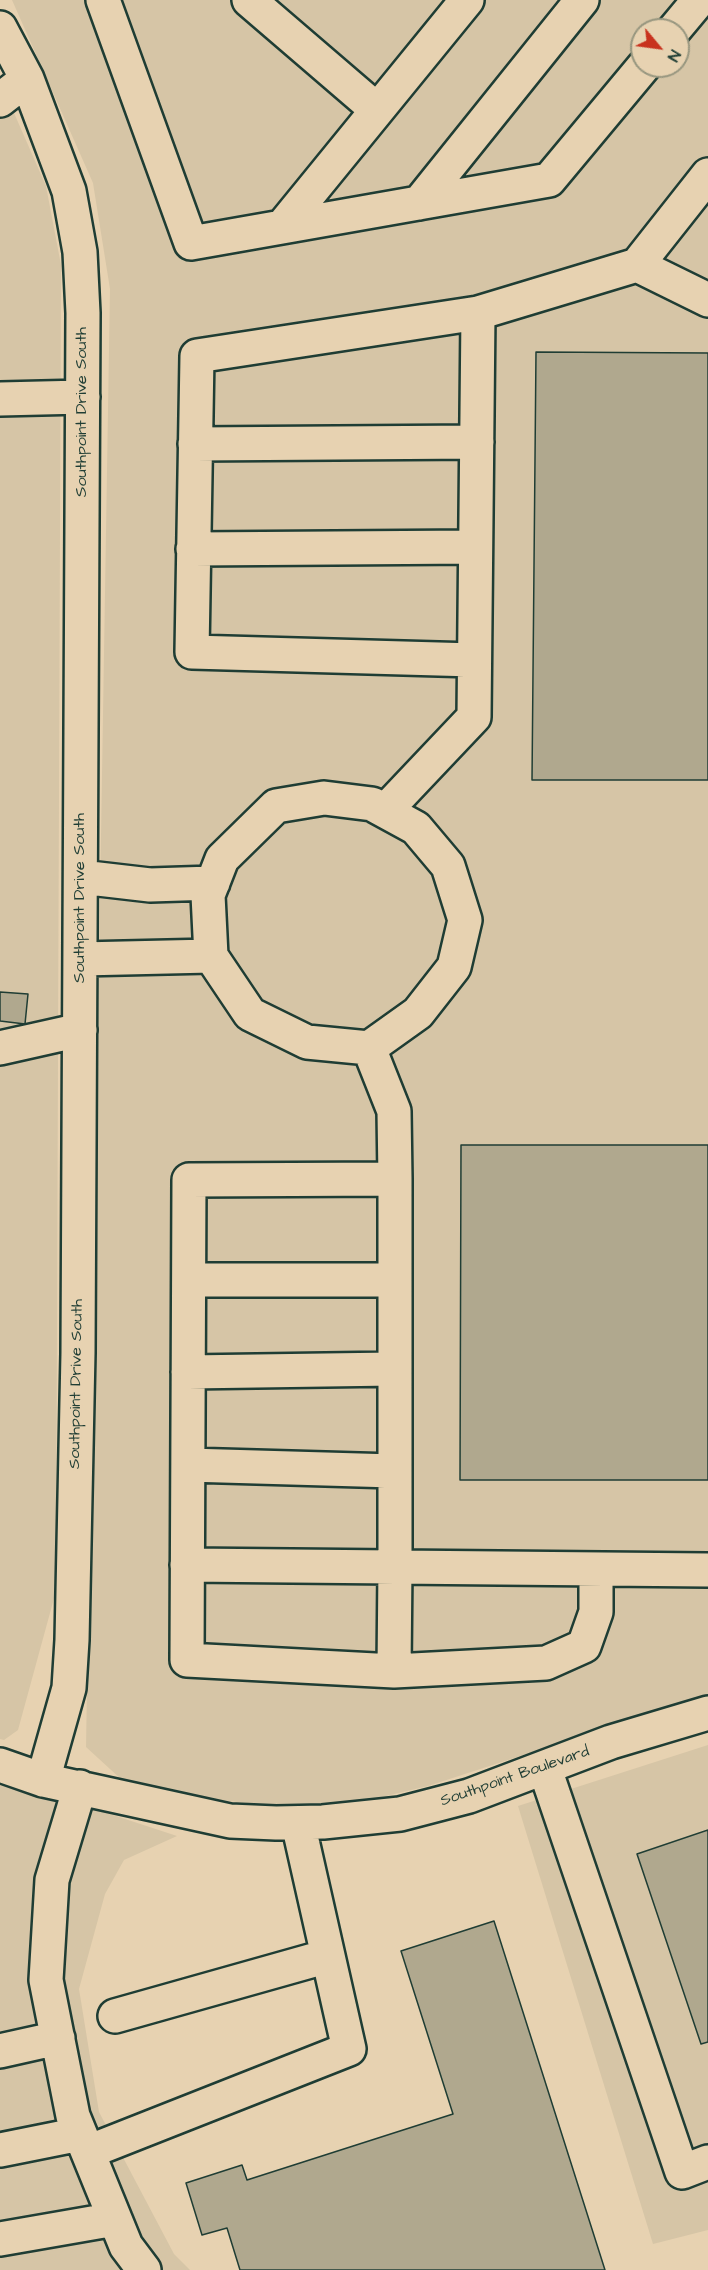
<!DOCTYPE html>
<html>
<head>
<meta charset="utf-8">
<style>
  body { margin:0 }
  #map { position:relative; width:708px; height:2270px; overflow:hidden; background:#e7d2b1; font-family:"Architects Daughter",sans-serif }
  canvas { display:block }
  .north { position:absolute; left:630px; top:18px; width:60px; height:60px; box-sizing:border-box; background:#e7d2b1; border:2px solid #97967f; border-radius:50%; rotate:119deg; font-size:16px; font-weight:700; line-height:24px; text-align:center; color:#1f3d34 }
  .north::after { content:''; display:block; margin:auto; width:21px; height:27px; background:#c8321e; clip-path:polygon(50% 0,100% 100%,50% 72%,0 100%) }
</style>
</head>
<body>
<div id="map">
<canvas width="708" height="2270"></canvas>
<div class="north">N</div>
</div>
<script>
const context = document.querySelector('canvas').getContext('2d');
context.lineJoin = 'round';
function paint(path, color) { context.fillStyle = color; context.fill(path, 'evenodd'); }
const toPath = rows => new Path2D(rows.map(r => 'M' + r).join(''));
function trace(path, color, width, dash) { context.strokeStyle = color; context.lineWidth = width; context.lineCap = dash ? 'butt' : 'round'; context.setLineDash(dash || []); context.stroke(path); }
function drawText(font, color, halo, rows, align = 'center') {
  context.font = font + ' "Architects Daughter",sans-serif'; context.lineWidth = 4.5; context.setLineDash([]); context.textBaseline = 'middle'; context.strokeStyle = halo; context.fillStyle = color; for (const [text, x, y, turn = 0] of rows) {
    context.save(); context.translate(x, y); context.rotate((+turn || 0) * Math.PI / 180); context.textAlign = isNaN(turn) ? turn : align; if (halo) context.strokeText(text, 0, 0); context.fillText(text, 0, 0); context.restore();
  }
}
paint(toPath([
  [12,0,708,0,708,1695,428,1786,323,1811,209,1799,122,1780,86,1747,110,289,93,183],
  [642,30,678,30,678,66,642,66],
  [0,81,46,186,61,265,56,1591,18,1730,4,1740,0,1739],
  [708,1745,708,2230,653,2244,518,1806],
  [0,1778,177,1836,124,1860,105,1894,79,1989,99,2112,174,2254,190,2270,0,2270]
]), '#d6c5a6');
const building = toPath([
  [536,352,708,353,708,780,532,780,536,352],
  [0,992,28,994,25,1024,0,1021,0,992],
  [461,1145,708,1145,708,1480,460,1480,461,1145],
  [708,1830,708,2042,701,2044,637,1854,708,1830],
  [494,1921,605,2270,240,2270,227,2228,202,2235,186,2183,242,2165,247,2180,453,2114,401,1951,494,1921]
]);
paint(building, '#b0a88e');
trace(building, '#1f3d34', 1.5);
const minor = toPath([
  [103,0,191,243,549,180,644,66],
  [249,0,377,110],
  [0,28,27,79,69,191,80,252,83,313,78,1353,72,1640,69,1688,43,1780],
  [674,30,699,0],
  [0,100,27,79],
  [419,203,582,0],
  [282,227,467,0],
  [637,265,708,300],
  [478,313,637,265,708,175],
  [0,399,83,397],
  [195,444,477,442],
  [193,549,475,547],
  [385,811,474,717,478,313,197,356,192,652,474,660],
  [81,877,150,885,213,883],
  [81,959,211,956,250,1014,307,1042,369,1048,418,1013,454,967,465,920,448,866,416,828,372,804,324,798,276,806,222,859,208,895,211,956],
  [0,1048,80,1030],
  [369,1048,394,1111,395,1179,395,1566,394,1671,187,1660,189,1180,395,1179],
  [189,1280,395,1280],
  [188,1372,394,1369],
  [188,1465,394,1471],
  [187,1565,708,1570],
  [394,1671,546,1663,584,1646,596,1612,596,1569],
  [0,1765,43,1780,230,1821,276,1823,323,1822,400,1814,469,1796,611,1742,708,1713],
  [545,1769,682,2172,708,2162],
  [80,1787,52,1880,46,1980,73,2116,126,2246,144,2270],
  [115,2016,328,1956],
  [0,2051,58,2038],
  [0,2150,80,2134],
  [88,2152,349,2049,298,1823],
  [0,2239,115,2219]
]);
trace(minor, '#1f3d34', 38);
trace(minor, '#e7d2b1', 33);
drawText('16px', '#1f3d34', '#e7d2b1', [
  ["Southpoint Drive South",83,412,-90],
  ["Southpoint Drive South",81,898,-90],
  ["Southpoint Drive South",77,1384,-89],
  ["Southpoint Boulevard",515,1777,-19]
]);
</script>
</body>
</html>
